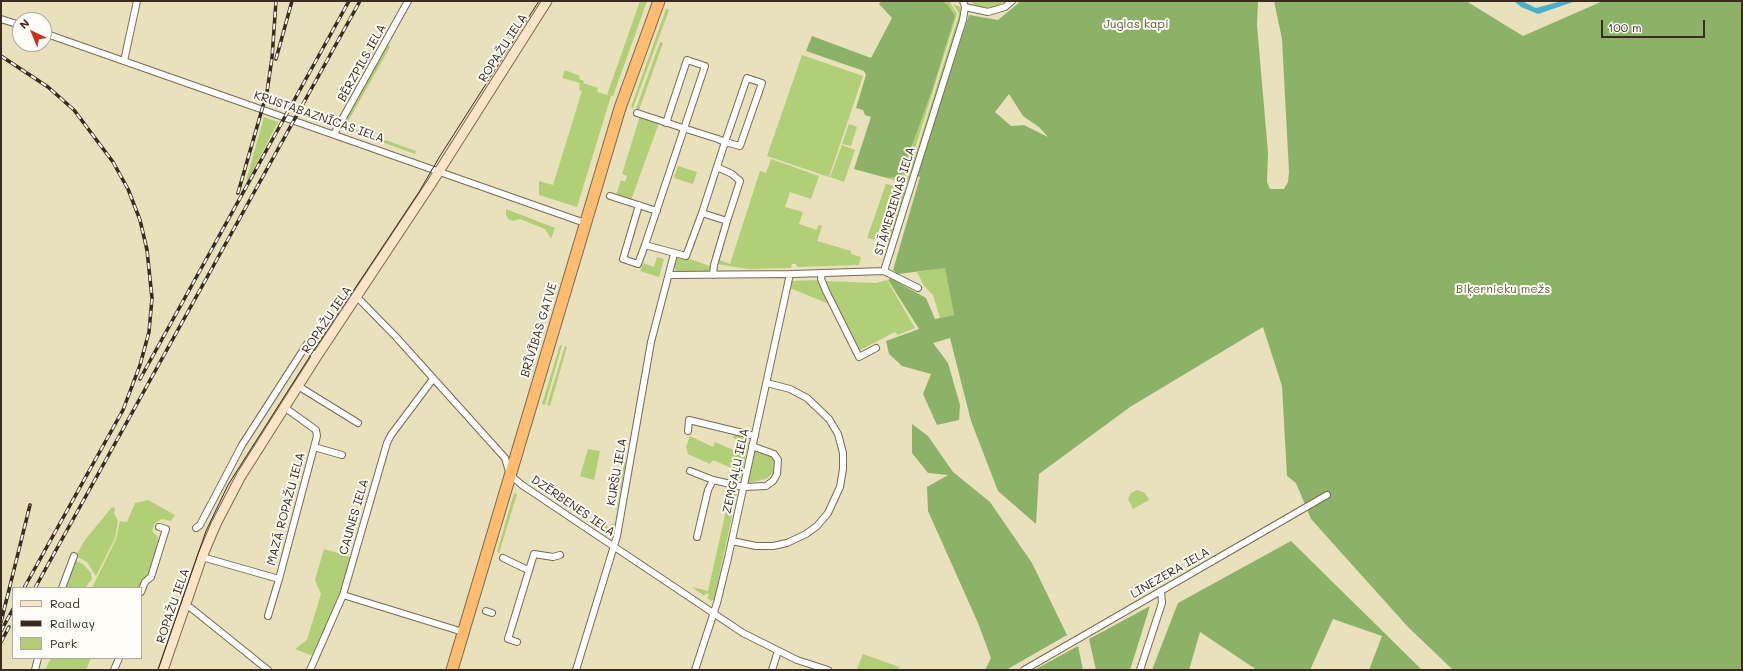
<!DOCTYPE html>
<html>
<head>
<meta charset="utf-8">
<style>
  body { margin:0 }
  #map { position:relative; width:1743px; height:671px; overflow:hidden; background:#e9e0bc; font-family:Mali,sans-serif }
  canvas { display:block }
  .frame { position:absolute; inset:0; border:2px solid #3b2a1e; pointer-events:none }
  .legend { position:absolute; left:12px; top:587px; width:130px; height:72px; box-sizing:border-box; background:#fdfcf7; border:1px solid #afa8a0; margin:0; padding:5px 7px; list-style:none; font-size:12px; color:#3b2a1e }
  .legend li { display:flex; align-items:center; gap:8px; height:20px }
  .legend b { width:20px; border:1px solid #afa8a0 }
  .north { position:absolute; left:12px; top:12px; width:40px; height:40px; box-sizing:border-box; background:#fdfcf7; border:1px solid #afa8a0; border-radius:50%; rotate:316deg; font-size:11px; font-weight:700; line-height:16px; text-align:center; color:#3b2a1e }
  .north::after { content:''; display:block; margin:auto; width:14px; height:18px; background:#c8321e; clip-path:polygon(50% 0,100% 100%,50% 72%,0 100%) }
  .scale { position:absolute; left:1601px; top:20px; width:104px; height:18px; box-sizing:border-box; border:2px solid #3b2a1e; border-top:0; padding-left:5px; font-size:12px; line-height:14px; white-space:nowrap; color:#3b2a1e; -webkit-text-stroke:3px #fdfcf7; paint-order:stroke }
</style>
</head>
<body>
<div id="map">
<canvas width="1743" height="671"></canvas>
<div class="frame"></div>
<ul class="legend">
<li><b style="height:5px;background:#fee4c6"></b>Road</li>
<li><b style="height:5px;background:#3b2a1e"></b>Railway</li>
<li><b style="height:11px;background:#b1cf76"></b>Park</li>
</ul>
<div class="north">N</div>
<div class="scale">100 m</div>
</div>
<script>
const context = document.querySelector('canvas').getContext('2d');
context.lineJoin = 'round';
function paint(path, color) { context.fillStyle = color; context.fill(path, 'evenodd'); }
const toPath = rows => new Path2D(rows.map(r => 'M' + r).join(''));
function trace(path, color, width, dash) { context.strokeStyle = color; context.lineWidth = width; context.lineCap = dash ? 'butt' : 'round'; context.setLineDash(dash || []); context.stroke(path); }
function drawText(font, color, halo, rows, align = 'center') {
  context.font = font + ' Mali,sans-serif'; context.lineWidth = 4; context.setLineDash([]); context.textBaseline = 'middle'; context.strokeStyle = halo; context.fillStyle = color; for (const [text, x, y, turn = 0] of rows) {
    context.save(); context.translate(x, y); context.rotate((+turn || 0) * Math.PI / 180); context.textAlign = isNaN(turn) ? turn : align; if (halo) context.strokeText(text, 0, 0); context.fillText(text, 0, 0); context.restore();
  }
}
paint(toPath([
  [640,1,647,1,613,96,607,95],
  [941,1,950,2,957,14,908,171,901,183,887,178,923,87,947,4],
  [971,1,1007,1,992,8,976,7],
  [953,4,960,7,961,16,909,181,904,184,910,172,959,14],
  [666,9,669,10,633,108,631,107],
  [660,42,663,43,639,110,636,109],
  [388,45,390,47,346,125,352,128,349,130,343,128,343,123],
  [802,55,863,76,829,177,767,156],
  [565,70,580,76,579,79,584,81,583,83,598,88,597,92,611,96,577,207,539,195,539,181,553,185,582,91,579,90,580,83,562,78],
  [640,116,659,123,631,200,616,195,621,180,625,182,627,176,622,174],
  [264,117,278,122,247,182,246,181],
  [849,124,857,127,851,146,842,144],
  [355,129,416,151,415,154,356,133],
  [842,145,855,150,844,182,830,177],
  [771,159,819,176,811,199,790,192,785,207,803,212,799,224,817,230,818,225,822,226,817,241,851,251,851,254,861,257,859,265,797,267,796,264,792,264,791,268,748,269,717,264,719,260,730,264,760,171,766,173],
  [678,166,697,172,693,184,674,178],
  [886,184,900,187,884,242,867,238],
  [902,188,905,192,889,245,885,244],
  [506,209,555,228,551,239,545,229,520,219,513,221,508,219,506,215],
  [657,257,664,259,659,277,640,271,643,263,654,267],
  [675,257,689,260,690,259,712,267,707,272,677,272,673,265],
  [945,267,954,315,940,318,933,295,924,286,917,272],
  [818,280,829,304,790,288,787,300,790,281],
  [887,280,915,328,898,335,895,332,860,350,832,297,825,281,876,283],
  [560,345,562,345,545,405,542,404],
  [565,346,567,347,550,406,547,405],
  [735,434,748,438,749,440,740,481,738,483,732,483,731,480,736,470,713,460,710,464,688,454,686,447,690,436,713,447,715,442,738,452,742,443,733,438],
  [588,449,600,451,594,480,580,476],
  [755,450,772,455,775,459,775,471,766,479,747,483],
  [624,463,626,463,611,536,591,522,593,519,606,524,609,529,612,523,614,523],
  [731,488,737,492,714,600,711,601,707,598,709,595,706,593,704,596,692,587,708,591],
  [1137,490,1145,493,1149,500,1133,509,1128,499,1131,493],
  [514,493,517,494,499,553,497,552],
  [148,500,175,515,171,521,162,519,155,523,152,531,158,537,159,541,147,576,141,588,92,588,116,539,120,521,127,522,135,503],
  [112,507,115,508,114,513,118,521,115,538,96,576,87,562,76,556,85,540],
  [324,549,351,557,340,592,313,656,295,649,307,640,321,594,315,580],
  [74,560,83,564,91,573,92,579,85,588,65,588],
  [863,654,899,667,898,670,857,669],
  [51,658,91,658,86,670,45,670]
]), '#b1cf76');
paint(toPath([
  [881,1,941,1,947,4,955,16,932,90,901,176,887,178,854,169,871,117,865,115,863,110,856,108,866,75,864,71,806,51,812,36,871,58,892,18,879,4],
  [1021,1,1258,1,1257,25,1268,153,1267,182,1270,189,1284,189,1288,182,1289,172,1282,39,1274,1,1466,1,1523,36,1603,1,1742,1,1742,670,1453,670,1408,627,1311,519,1296,483,1287,476,1282,386,1263,327,1130,407,1039,474,1036,524,998,491,971,421,950,338,933,343,948,363,960,405,959,420,937,425,923,394,931,374,902,366,889,354,886,341,919,329,888,280,890,278,926,298,935,319,954,315,945,268,898,274,893,270,920,177,917,176,969,15,998,20],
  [1009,94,1023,116,1039,127,1048,137,1024,125,1011,126,995,112],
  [912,424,928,436,953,472,990,502,1032,563,1067,635,1006,670,985,670,991,658,978,623,928,511,927,487,948,475,928,473,912,453],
  [1291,541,1422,670,1369,670,1382,636,1333,619,1310,670,1257,670,1200,632,1189,670,1152,670,1178,603],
  [1150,606,1130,670,1096,670,1089,639],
  [1078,646,1083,670,1034,670]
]), '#8cb267');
paint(toPath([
  [1514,1,1522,1,1536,8,1562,1,1576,1,1538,14,1521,7]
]), '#4ab0c9');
const street = toPath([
  [965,7,988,12,1005,7,1012,1],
  [1,19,20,25],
  [44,33,585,223],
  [124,61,137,1],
  [637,113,683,128,718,139,725,142,740,146,762,83,747,78,725,142,702,213],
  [666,123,687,60,705,66,645,245,686,256,702,213,727,221,714,265,713,275],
  [334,134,408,1],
  [717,167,732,174,740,181,727,221],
  [610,196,657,211],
  [639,205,623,259,638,264,645,245],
  [884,271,963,20,965,7,963,1],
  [884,271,918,288],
  [822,273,821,279,826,291,859,357,876,348],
  [669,275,793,274,884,271],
  [357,297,397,338,505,458,510,475,522,485,743,633,797,660,828,670],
  [304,348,317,356],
  [298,386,358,423],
  [688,431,689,420,755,436],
  [314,447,342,455],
  [690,471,713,480,744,487,766,486,773,481,777,474,778,460,774,454,752,446],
  [196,528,200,525,242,445,307,344],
  [697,537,708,490,713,480],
  [732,541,756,546,773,546,787,543,806,534,817,526,828,513,840,487,843,469,843,453,838,434,829,419,807,398,790,389,767,383],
  [202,557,279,579,317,436,316,430,284,407],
  [503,558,528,570],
  [62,588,74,556],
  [141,592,145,582,151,577,166,529,159,527],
  [343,595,463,632],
  [186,606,191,608,268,670],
  [486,611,492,613],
  [268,616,279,579],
  [517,642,508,639,534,554,553,557,560,555],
  [35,670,38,658],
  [114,670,119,658],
  [310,670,343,595,387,443,391,435,433,379],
  [576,670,617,536,651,342,674,254],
  [695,670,717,603,728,558,790,274],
  [772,670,778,651],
  [1024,670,1327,495],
  [1140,670,1162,603,1161,591]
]);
const secondary = toPath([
  [163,670,202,557,216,524,241,476,317,356,431,184,547,1]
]);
const highway = toPath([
  [452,670,620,108,659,1]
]);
trace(street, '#786a55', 8);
trace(secondary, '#786a55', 11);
trace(highway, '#786a55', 13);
trace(street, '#fff', 6);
trace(secondary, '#fee4c6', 9);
trace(highway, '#fdbc70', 11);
trace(toPath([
  [158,670,206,531,228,485,312,353,419,192,440,156,539,1]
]), '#3b2a1e', 1);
const rail = toPath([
  [1,56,48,87,74,110,113,162,128,189,140,220,147,250,152,298,149,332,140,365,123,410,24,588],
  [276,59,292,1],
  [238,193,267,92,272,58,276,1],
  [140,379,349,1],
  [35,588,360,1],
  [1,622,30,505],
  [1,631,13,609],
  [1,642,9,627]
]);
trace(rail, '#3b2a1e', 3.5);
trace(rail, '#fdfcf7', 2, [6]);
drawText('12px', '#5e5c38', '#fdfcf7', [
  ["Juglas kapi",1136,24],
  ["Biķernieku mežs",1503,289]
]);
drawText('12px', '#3b2a1e', '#fdfcf7', [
  ["ROPAŽU IELA",503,48,-57],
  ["BĒRZPILS IELA",362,63,-61],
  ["KRUSTABAZNĪCAS IELA",319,117,19],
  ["STĀMERIENAS IELA",895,201,-73],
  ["ROPAŽU IELA",327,320,-56],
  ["BRĪVĪBAS GATVE",539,330,-73],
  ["ZEMGAĻU IELA",736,471,-78],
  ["KURŠU IELA",617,472,-80],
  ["DZĒRBENES IELA",573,506,34],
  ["MAZĀ ROPAŽU IELA",286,509,-75],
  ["CAUNES IELA",354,517,-74],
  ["LINEZERA IELA",1170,573,-30],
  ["ROPAŽU IELA",173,606,-71]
]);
</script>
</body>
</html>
